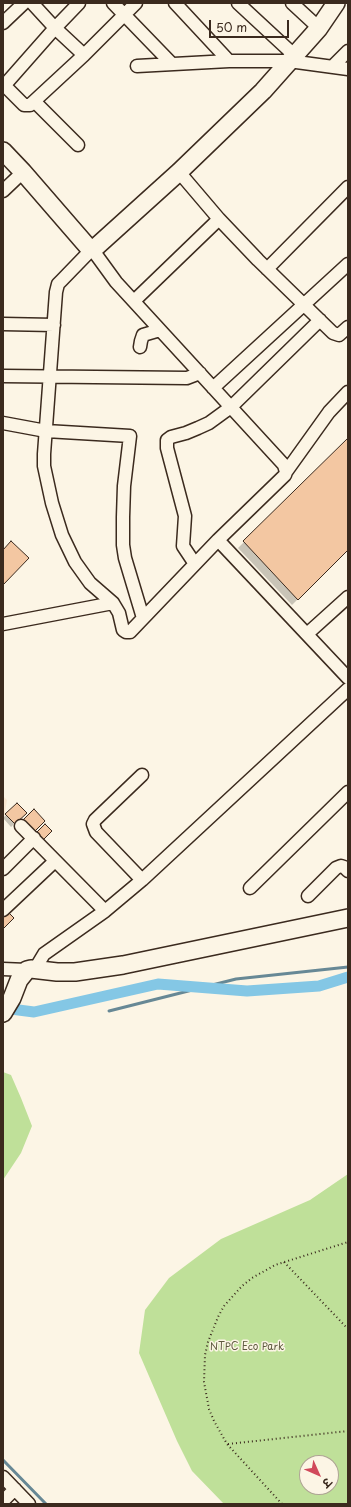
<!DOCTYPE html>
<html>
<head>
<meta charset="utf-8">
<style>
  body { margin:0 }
  #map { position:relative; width:351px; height:1507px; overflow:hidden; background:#fcf5e5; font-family:"Playpen Sans","Playpen Sans Deva",sans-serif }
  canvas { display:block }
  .frame { position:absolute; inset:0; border:4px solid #3b2a1e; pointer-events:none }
  .north { position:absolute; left:299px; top:1455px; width:40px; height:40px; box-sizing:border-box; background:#fcf5e5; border:1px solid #afa495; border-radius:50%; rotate:135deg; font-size:11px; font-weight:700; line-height:16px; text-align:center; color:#3b2a1e }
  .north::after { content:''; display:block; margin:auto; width:14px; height:18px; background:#d1495b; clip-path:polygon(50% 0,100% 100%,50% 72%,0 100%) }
  .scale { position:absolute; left:209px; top:20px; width:80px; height:18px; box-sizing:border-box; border:2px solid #3b2a1e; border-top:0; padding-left:5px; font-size:12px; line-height:14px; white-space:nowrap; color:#3b2a1e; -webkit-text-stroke:3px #fcf5e5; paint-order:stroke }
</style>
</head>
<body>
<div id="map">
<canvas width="351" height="1507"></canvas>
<div class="frame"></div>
<div class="north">उ</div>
<div class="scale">50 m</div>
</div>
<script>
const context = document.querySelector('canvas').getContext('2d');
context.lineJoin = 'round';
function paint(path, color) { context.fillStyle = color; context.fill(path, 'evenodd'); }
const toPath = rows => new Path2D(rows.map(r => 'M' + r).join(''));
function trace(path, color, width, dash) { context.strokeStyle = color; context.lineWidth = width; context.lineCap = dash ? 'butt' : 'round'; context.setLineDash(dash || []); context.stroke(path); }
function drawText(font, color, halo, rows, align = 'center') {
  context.font = font + ' "Playpen Sans",sans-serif'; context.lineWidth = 3; context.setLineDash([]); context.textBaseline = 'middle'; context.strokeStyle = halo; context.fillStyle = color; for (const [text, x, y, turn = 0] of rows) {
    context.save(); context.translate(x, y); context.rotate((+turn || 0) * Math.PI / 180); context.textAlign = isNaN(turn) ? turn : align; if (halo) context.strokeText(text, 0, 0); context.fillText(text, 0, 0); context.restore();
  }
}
paint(toPath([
  [3,796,7,800,3,824]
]), '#f9e7d1');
paint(toPath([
  [3,1072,11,1075,21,1098,32,1126,21,1153,3,1180],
  [348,1174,348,1504,224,1504,192,1471,177,1441,139,1353,145,1310,169,1278,221,1239,310,1200],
  [307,1463,331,1463,331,1487,307,1487]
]), '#bfe099');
paint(toPath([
  [348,439,348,549,292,605,238,548],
  [17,804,25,813,11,827,3,818]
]), '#0003');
trace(toPath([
  [109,1011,236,979,348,967],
  [3,1460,46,1504]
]), '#678895', 3);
trace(toPath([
  [3,1008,34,1012,158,984,247,991,319,986,348,977]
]), '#84c7e5', 11);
const building = toPath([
  [348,438,348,550,298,600,243,541,348,438],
  [11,541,29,558,3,585,3,550,11,541],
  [17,803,27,813,15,824,5,814,17,803],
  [34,809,45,821,34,832,22,821,34,809],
  [45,824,52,831,42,841,35,834,45,824],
  [8,912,14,918,3,929,3,916,8,912]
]);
paint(building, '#f3c7a2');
trace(building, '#3b2a1e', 1);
const street = toPath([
  [32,3,55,28,84,55],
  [113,3,171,63],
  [175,3,229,61],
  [238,3,294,55],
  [292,3,319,28],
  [3,23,24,3],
  [137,66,229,61,289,61,348,69],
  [333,66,348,51],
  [3,84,24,105,30,105,84,55,136,3],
  [3,87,55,28,79,3],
  [35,102,78,145],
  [179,172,219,219,258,260,333,333,339,335,348,327],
  [3,191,23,172],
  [92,249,116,282,284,465,286,472,285,475,218,540,130,632,126,632,123,630,119,613,113,603,90,583,75,562,62,535,52,503,44,466,44,454,56,292,58,284,62,280,92,249],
  [267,269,348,187],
  [134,301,219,219],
  [3,324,54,325],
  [140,347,141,341,143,335,160,330],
  [3,376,187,378,200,373],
  [213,388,348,264],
  [3,423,46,431,130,436,124,486,123,517,123,545,125,558,143,618],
  [286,472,329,412,348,392],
  [218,540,348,678],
  [195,564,183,546,185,516,167,448,167,440,171,437,186,433,198,428,209,423,231,407,320,320],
  [3,624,113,603],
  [307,634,348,597],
  [142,775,95,820,93,824,96,832,142,880],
  [21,826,105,911],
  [3,869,34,838],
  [250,888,348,792],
  [308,896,336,868,341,866,344,867,348,871],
  [3,910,55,861],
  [3,969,27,970],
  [35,969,44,954,105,911,142,880,348,689],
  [3,1477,29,1504],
  [3,1501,15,1489]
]);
const secondary = toPath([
  [3,151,23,172,88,247,92,249,96,247,179,172,263,91,319,28,336,3],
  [3,1013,12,998,19,980,27,970,31,969,57,972,75,972,123,965,348,918]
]);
trace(street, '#3b2a1e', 15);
trace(secondary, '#3b2a1e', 20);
trace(toPath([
  [284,1262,348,1329],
  [228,1444,348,1431],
  [282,1504,227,1444,214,1421,209,1409,204,1382,205,1355,208,1342,218,1317,224,1306,242,1286,252,1278,275,1265,348,1242]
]), '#3b2a1e', 2, [1, 3]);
trace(street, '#fcf5e5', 12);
trace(secondary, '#fcf5e5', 17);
drawText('10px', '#5c583d', '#fcf5e5', [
  ["NTPC Eco Park",247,1347]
]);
</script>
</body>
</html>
